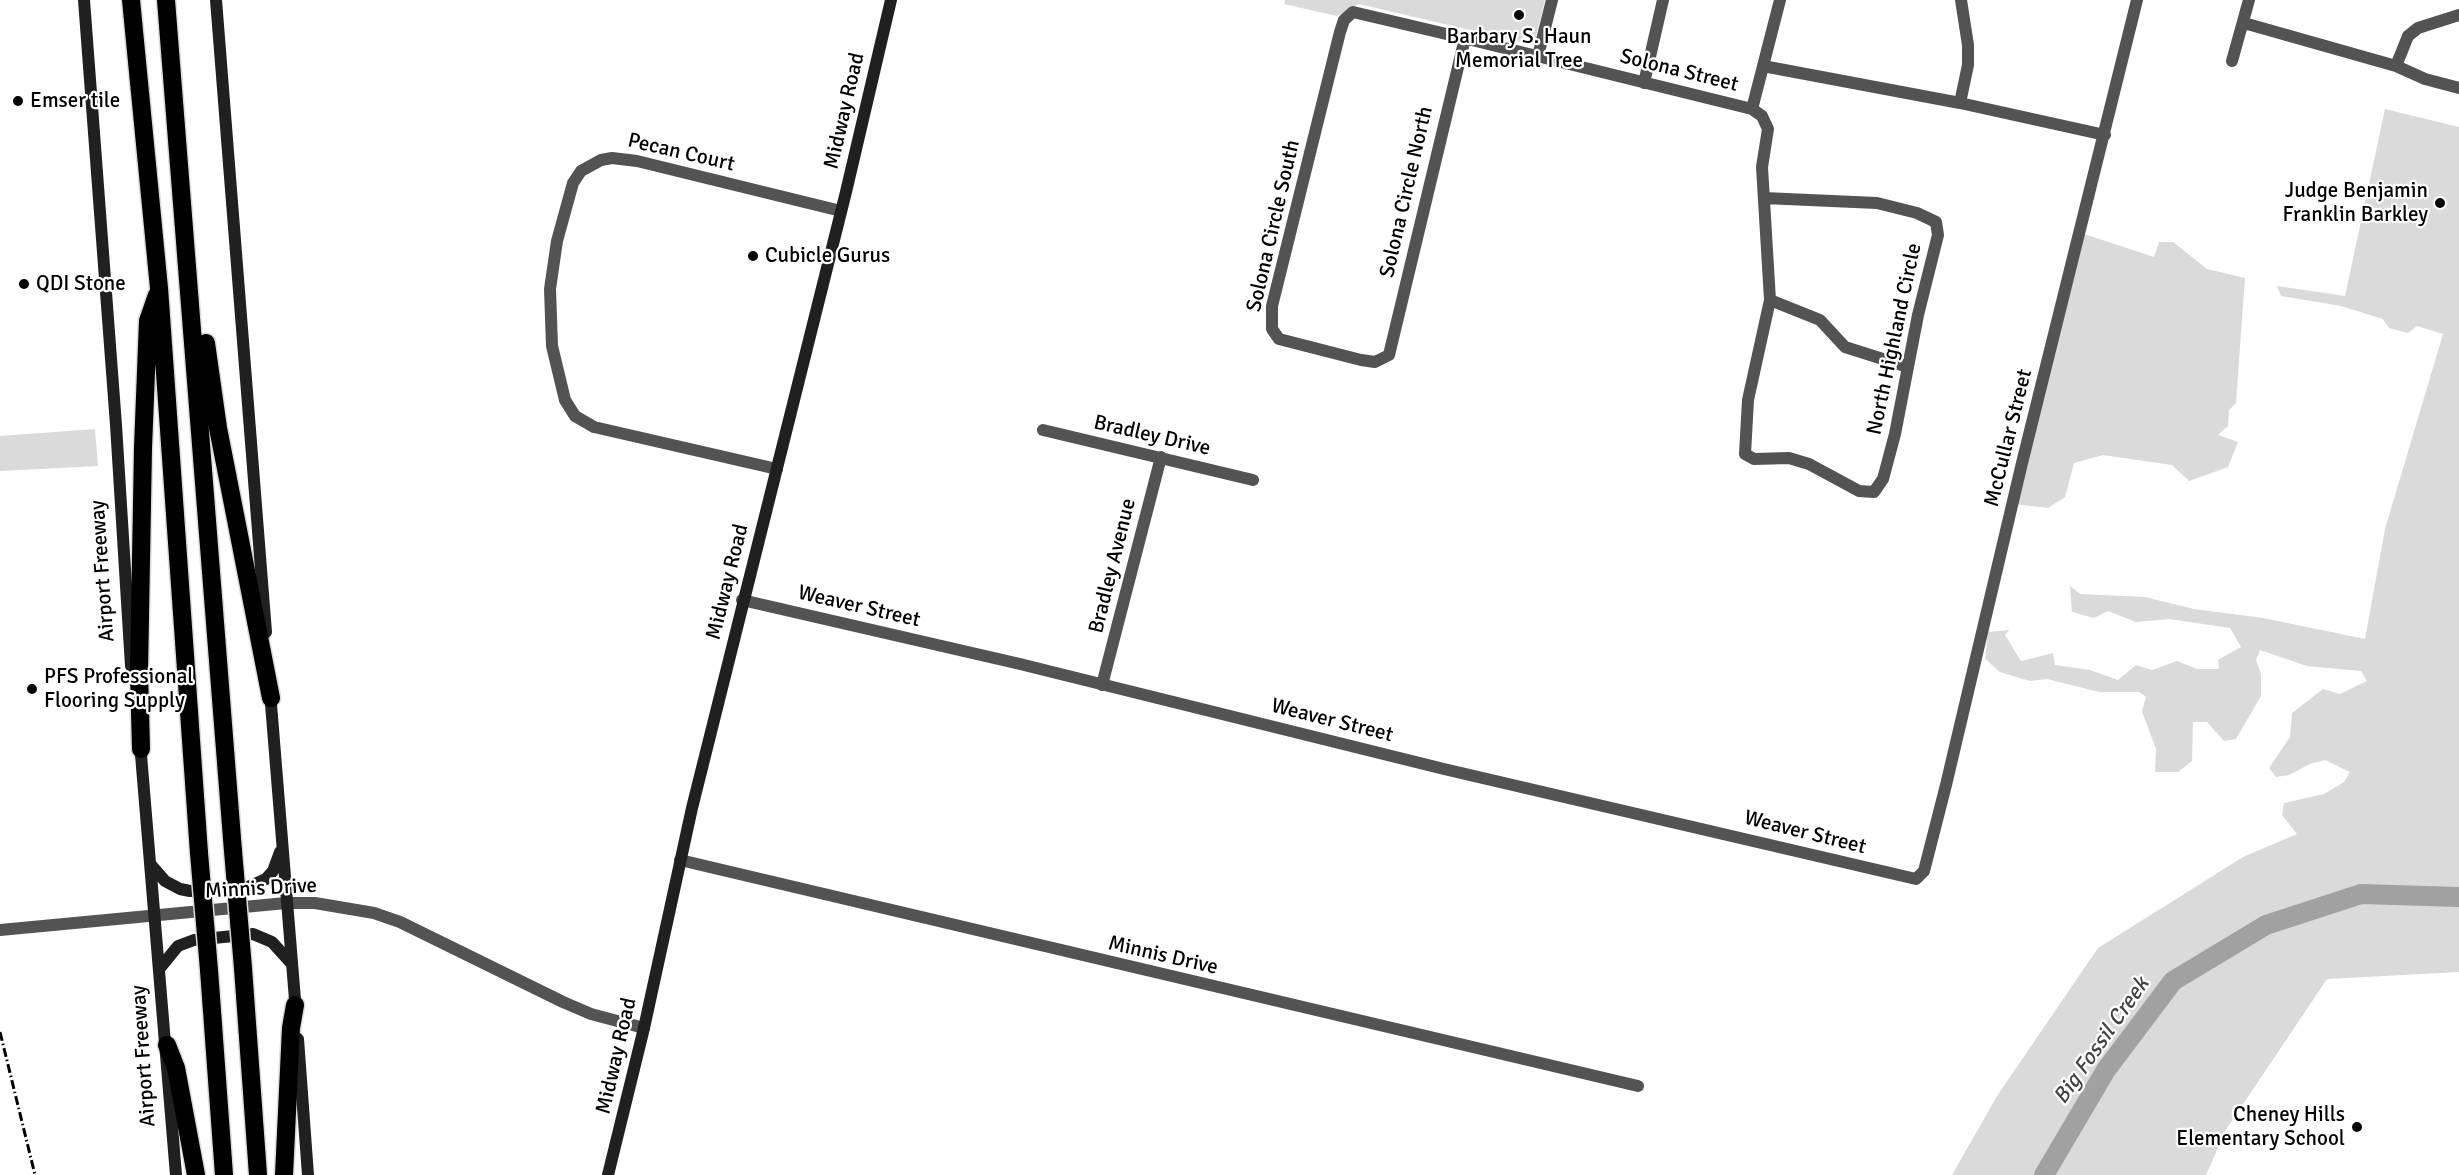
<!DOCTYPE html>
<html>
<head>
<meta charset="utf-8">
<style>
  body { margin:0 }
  canvas { display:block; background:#fff }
</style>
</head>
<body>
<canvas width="2459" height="1175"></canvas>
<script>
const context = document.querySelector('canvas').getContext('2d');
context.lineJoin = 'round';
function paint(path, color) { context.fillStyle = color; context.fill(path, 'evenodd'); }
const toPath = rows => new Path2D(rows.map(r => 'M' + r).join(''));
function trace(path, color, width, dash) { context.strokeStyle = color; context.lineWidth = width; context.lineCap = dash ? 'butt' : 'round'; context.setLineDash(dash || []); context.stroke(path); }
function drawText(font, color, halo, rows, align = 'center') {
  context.font = font + ' Signika,sans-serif'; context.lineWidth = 4.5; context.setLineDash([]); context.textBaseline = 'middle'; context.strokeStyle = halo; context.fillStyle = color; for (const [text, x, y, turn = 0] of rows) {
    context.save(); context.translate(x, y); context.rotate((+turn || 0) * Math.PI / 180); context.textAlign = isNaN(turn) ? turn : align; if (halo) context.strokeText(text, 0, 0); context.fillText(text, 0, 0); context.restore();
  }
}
paint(toPath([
  [1285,0,1545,0,1534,45,1359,4,1337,16,1284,4],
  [2385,109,2459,127,2459,972,2327,979,2227,1128,2206,1175,1952,1175,1997,1096,2098,948,2243,857,2297,834,2282,815,2284,803,2324,794,2344,782,2350,772,2325,760,2310,764,2289,775,2276,777,2269,768,2290,737,2292,713,2323,689,2340,694,2367,681,2361,671,2307,666,2260,650,2256,660,2261,674,2261,696,2236,739,2224,741,2207,722,2193,722,2192,761,2178,772,2155,772,2156,749,2142,711,2146,697,2139,692,2099,692,2047,679,2030,681,2000,672,1985,659,1988,632,2009,630,2005,635,2021,661,2053,653,2055,665,2090,670,2118,680,2136,665,2152,670,2177,661,2197,669,2219,669,2218,660,2241,647,2230,628,2169,619,2136,622,2108,611,2094,618,2072,612,2070,586,2080,594,2145,597,2194,609,2263,618,2365,639,2385,529,2443,334,2417,326,2408,333,2389,328,2383,319,2341,306,2281,296,2277,286,2345,296],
  [2081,233,2154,257,2159,242,2173,242,2207,269,2245,278,2236,403,2229,410,2228,426,2218,435,2238,442,2228,467,2189,481,2172,465,2103,455,2074,463,2065,497,2048,508,2013,504],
  [95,429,98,466,0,471,0,436]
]), '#dadada');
trace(toPath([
  [2044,1175,2106,1070,2173,981,2266,925,2361,894,2459,897]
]), '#a1a1a1', 20);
const highway = toPath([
  [131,0,159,288,199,853],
  [166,0,233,851],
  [206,343,218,428,271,698],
  [141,749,139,672,143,448,148,321,157,295],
  [243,968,258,1175],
  [209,970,224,1175],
  [167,1045,176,1068,196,1175],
  [284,1175,291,1028,295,1005]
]);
trace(highway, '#dbdbdb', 21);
trace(toPath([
  [2244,23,2396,66,2425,79,2459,88],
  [1465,38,1389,355,1375,362,1361,360,1279,339,1272,329,1272,306,1340,32,1344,20,1353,12,1476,41,1752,109,1762,116,1768,129,1762,167,1770,300,1748,400,1745,454,1754,459,1789,458,1809,464,1859,491,1874,492,1883,479,1895,434,1918,315,1938,235,1936,222,1917,213,1877,203,1764,198],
  [1538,56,1552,0],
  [2232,61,2249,0],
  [1763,66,1960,103,2105,135],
  [2396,66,2408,36,2418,28,2459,15],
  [1644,83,1663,0],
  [1960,103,1968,65,1968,45,1961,0],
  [1752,109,1780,0],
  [1770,300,1820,320,1845,347,1908,367],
  [1043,430,1253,480],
  [777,469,594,427,575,416,565,400,552,346,550,289,557,241,573,183,581,171,601,160,612,158,637,161,841,211],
  [742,600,1020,664,1444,769,1916,879,1924,871,1946,785,2022,463,2137,0],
  [1102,685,1161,457],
  [680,860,1638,1086],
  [0,930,286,903,315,903,374,913,400,922,563,1002,591,1014,644,1028]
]), '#535353', 12);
trace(toPath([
  [84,0,116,425,131,666],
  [216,0,266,632],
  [270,692,296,1012],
  [140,743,176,1175],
  [151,865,165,881,180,889,190,891,248,887,266,879,273,871,280,852],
  [160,968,178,946,194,940,253,934,272,942,291,963],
  [298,1039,308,1175],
  [608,1175,644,1028,692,808,846,192,891,0]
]), '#202020', 12);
trace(highway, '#000', 18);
trace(toPath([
  [0,1032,35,1175]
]), '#000', 3, [9, 3, 1.5, 3]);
const highwayBridge = toPath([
  [233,851,243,968],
  [199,853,209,970]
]);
trace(highwayBridge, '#dbdbdb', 21, []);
trace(highwayBridge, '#000', 18);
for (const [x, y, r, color] of [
  [1519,15,6,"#000"],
  [18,101,6,"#000"],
  [2440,203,6,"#000"],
  [753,256,6,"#000"],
  [24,284,6,"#000"],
  [32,689,6,"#000"],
  [2357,1127,6,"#000"]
]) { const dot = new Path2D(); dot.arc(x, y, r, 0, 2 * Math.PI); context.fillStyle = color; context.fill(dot); trace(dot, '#fff', 2); }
drawText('21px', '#000', '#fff', [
  ["Barbary S. Haun",1519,37,"center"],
  ["Memorial Tree",1519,61,"center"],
  ["Emser tile",30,101],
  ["Judge Benjamin",2428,191,"right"],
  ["Franklin Barkley",2428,215,"right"],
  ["Cubicle Gurus",765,256],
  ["QDI Stone",36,284],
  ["PFS Professional",44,677],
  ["Flooring Supply",44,701],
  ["Cheney Hills",2345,1115,"right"],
  ["Elementary School",2345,1139,"right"]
], 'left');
drawText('21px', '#000', '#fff', [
  ["Solona Street",1679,71,14],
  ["Midway Road",845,111,-77],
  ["Pecan Court",681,153,13],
  ["Solona Circle North",1407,192,-77],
  ["Solona Circle South",1274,226,-77],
  ["North Highland Circle",1895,339,-78],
  ["Bradley Drive",1152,436,13],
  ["McCullar Street",2009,438,-76],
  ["Bradley Avenue",1113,566,-76],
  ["Airport Freeway",103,571,-94],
  ["Midway Road",728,582,-76],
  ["Weaver Street",859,607,13],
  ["Weaver Street",1332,721,14],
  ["Weaver Street",1805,833,14],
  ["Minnis Drive",261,889,-3],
  ["Minnis Drive",1163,956,13],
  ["Airport Freeway",144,1056,-94],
  ["Midway Road",617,1056,-77]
]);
drawText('italic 22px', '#424242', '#fff', [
  ["Big Fossil Creek",2102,1041,-55]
]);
</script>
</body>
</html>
